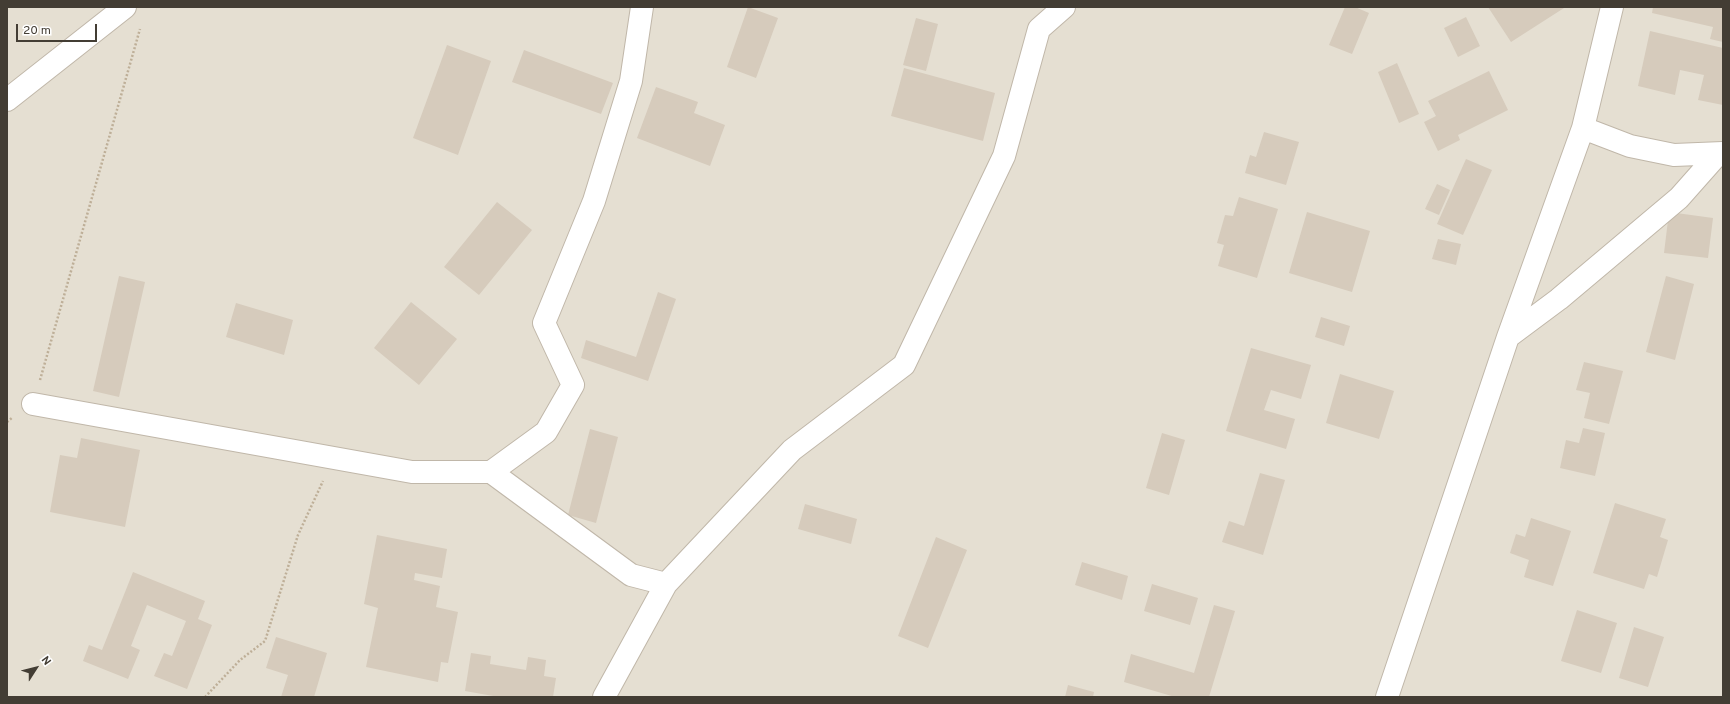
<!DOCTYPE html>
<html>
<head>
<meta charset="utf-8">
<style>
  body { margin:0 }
  #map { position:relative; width:1730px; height:704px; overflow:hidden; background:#f1ede4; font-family:Overpass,sans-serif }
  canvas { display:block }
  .frame { position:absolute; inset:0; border:8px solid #433d34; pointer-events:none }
  .north { position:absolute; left:16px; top:648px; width:40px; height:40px; -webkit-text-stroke:3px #fff; paint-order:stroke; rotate:54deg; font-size:11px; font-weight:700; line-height:16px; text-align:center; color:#433d34 }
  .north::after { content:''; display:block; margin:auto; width:14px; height:18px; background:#433d34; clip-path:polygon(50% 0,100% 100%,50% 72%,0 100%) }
  .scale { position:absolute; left:16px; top:24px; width:81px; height:18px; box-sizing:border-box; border:2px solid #433d34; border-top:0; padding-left:5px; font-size:12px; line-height:14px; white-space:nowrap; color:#433d34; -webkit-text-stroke:3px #fff; paint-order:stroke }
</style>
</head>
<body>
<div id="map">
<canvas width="1730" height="704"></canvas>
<div class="frame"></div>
<div class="north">N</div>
<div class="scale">20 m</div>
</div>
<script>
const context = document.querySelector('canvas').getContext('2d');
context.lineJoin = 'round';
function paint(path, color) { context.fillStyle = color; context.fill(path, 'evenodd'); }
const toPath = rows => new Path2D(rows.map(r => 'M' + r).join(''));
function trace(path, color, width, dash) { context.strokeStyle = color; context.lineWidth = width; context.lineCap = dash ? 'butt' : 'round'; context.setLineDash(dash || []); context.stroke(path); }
paint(toPath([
  [7,7,1723,7,1723,697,7,697]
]), '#e5dfd2');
paint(toPath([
  [748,7,778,18,756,78,727,67],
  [1345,7,1355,7,1369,13,1352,54,1329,45],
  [1488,7,1563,7,1564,8,1511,42],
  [1653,7,1723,7,1723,42,1710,39,1713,27,1652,13],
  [1466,17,1480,46,1458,57,1444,28],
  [916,18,938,24,926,71,903,65],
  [1650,31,1723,48,1723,105,1698,100,1704,75,1680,70,1675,95,1638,86],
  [447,45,491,61,458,155,413,138],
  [524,50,613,83,601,114,512,82],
  [1397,63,1419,114,1399,123,1378,72],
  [904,68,995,93,983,141,891,116],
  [1489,71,1508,110,1458,135,1460,140,1438,151,1424,122,1436,116,1428,101],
  [656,87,698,102,694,113,725,125,710,166,637,138],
  [1264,132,1299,142,1286,185,1245,173,1250,155,1256,157],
  [1466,159,1492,170,1463,235,1437,224],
  [1437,184,1450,190,1439,215,1425,209],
  [1239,197,1278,209,1257,278,1218,266,1224,245,1217,243,1225,215,1233,216],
  [497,202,532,230,479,295,444,267],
  [1307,212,1370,231,1352,292,1289,273],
  [1669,212,1713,218,1708,258,1664,253],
  [1438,239,1461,244,1456,265,1432,259],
  [119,276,145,282,119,397,93,391],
  [1666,276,1694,284,1675,360,1646,352],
  [658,292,676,299,648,381,581,358,586,340,636,357],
  [411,302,457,339,419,385,374,348],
  [236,303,293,320,284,355,226,337],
  [1321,317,1350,326,1344,346,1315,337],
  [1251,348,1311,365,1301,399,1271,390,1264,410,1295,419,1286,449,1226,431],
  [1584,362,1623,371,1609,424,1584,418,1590,393,1576,390],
  [1340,374,1394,391,1379,439,1326,423],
  [1583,428,1605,433,1595,476,1560,468,1566,440,1579,443],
  [590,429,618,437,596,523,568,515],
  [1162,433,1185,440,1169,495,1146,488],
  [81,438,140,450,125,527,50,512,60,455,77,458],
  [1260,473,1285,480,1263,555,1222,542,1229,521,1244,526],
  [1615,503,1666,519,1660,537,1668,540,1657,577,1649,574,1644,589,1593,573],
  [805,504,857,519,851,544,798,529],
  [1531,518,1571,531,1553,586,1524,577,1529,560,1510,553,1516,534,1525,537],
  [377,535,447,549,442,578,415,573,414,580,440,586,436,607,458,612,448,663,441,662,438,682,366,667,378,608,364,604],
  [936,537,967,550,928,648,898,636],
  [1082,562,1128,576,1122,600,1075,585],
  [133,572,205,601,198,619,212,625,187,689,154,676,164,653,172,656,186,621,147,605,131,646,140,650,128,679,83,661,89,645,102,650],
  [1152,584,1198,598,1190,625,1144,611],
  [1214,605,1235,611,1209,697,1175,697,1124,682,1131,654,1194,673],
  [1577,610,1617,623,1601,673,1561,661],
  [1634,627,1664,637,1648,687,1619,678],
  [276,637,327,653,314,697,281,697,288,675,266,668],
  [471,653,491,656,490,664,526,670,528,657,546,660,544,676,556,678,553,697,499,697,465,691],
  [1068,685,1094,692,1093,697,1065,697]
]), '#d6cbbc');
const minor = toPath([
  [7,100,125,7],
  [1583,128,1630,146,1674,155,1723,153],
  [1508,337,1559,299,1679,198,1718,154],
  [33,404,412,472,491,472,631,575,666,584],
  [491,472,546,432,573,385,544,323,594,201,631,81,642,7],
  [604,697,666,584,792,450,904,365,1004,156,1039,29,1064,7],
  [1387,697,1508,337,1583,128,1612,7]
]);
trace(minor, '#c0b7a9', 24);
trace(toPath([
  [40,380,140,29],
  [7,422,13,417],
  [205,697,240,660,265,641,298,535,323,481]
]), '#beaf98', 2.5, [2, 2]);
trace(minor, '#fff', 22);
</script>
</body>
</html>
